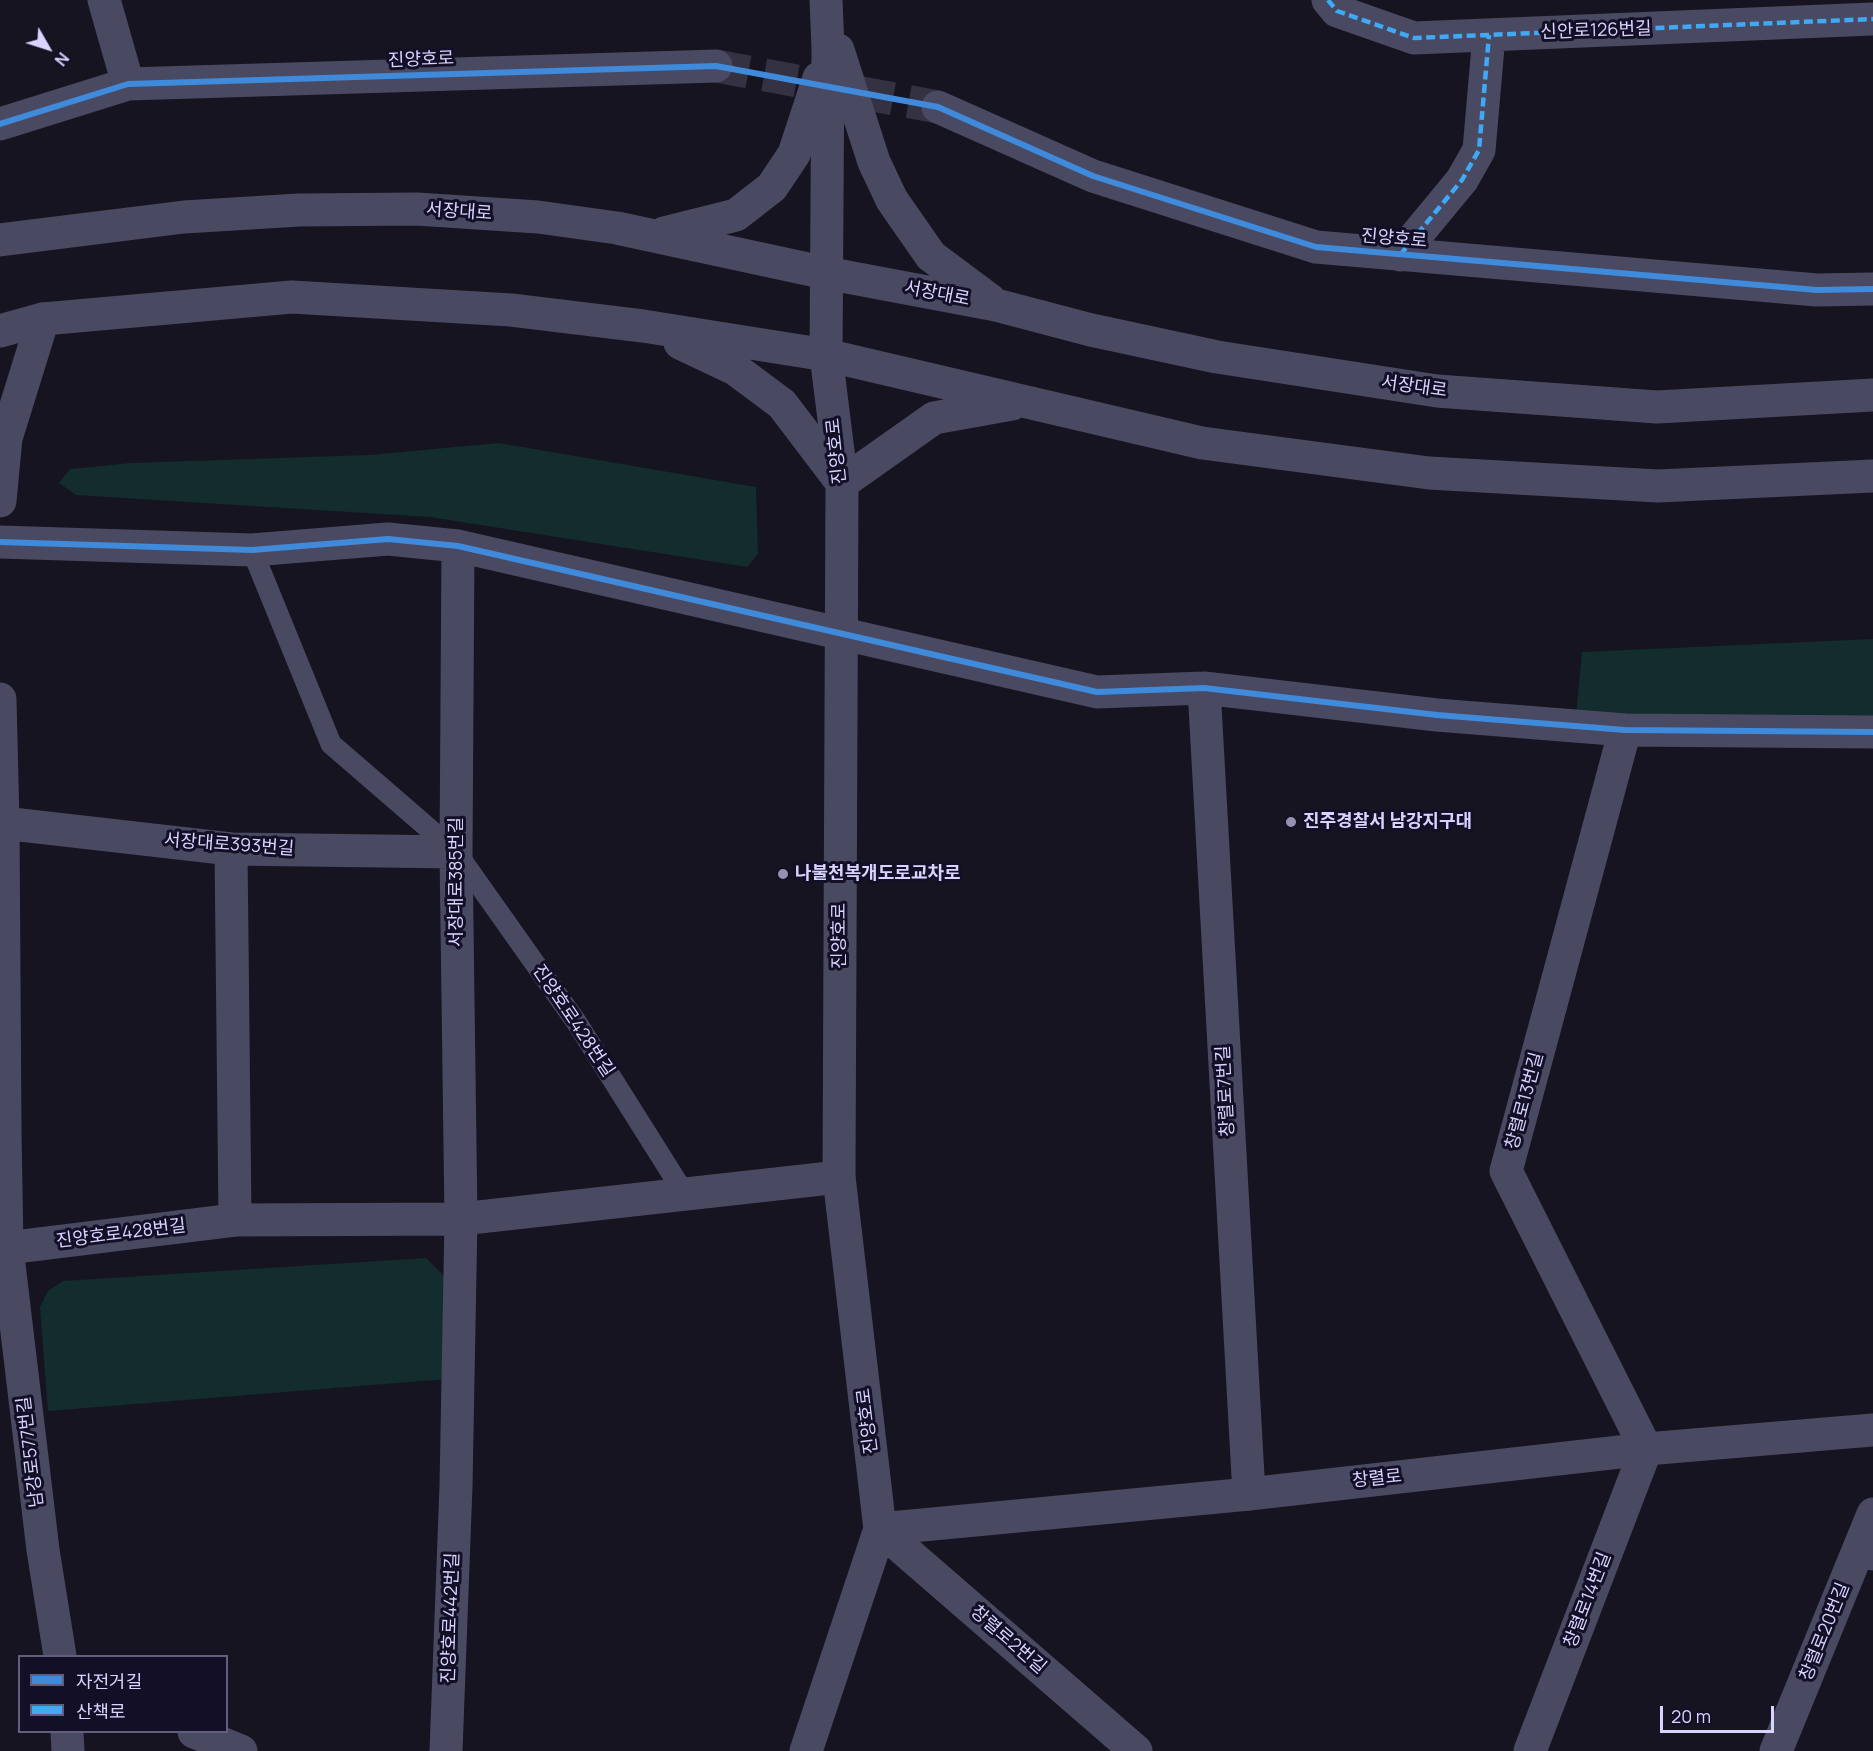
<!DOCTYPE html>
<html>
<head>
<meta charset="utf-8">
<style>
  body { margin:0 }
  #map { position:relative; width:1873px; height:1751px; overflow:hidden; background:#161421; font-family:Manrope,"Noto Sans KR",sans-serif }
  canvas { display:block }
  .legend { position:absolute; left:18px; top:1655px; width:210px; height:78px; box-sizing:border-box; background:#130f26; border:2px solid #625e7d; margin:0; padding:8px 10px; list-style:none; font-size:18px; color:#d9d4ff }
  .legend li { display:flex; align-items:center; gap:12px; height:30px }
  .legend b { width:30px; border:2px solid #625e7d }
  .north { position:absolute; left:18px; top:18px; width:60px; height:60px; -webkit-text-stroke:4px #130f26; paint-order:stroke; rotate:129deg; font-size:16px; font-weight:700; line-height:24px; text-align:center; color:#d9d4ff }
  .north::after { content:''; display:block; margin:auto; width:21px; height:27px; background:#d9d4ff; clip-path:polygon(50% 0,100% 100%,50% 72%,0 100%) }
  .scale { position:absolute; left:1660px; top:1706px; width:114px; height:27px; box-sizing:border-box; border:3px solid #d9d4ff; border-top:0; padding-left:8px; font-size:18px; line-height:21px; white-space:nowrap; color:#d9d4ff; -webkit-text-stroke:4px #130f26; paint-order:stroke }
</style>
</head>
<body>
<div id="map">
<canvas width="1873" height="1751"></canvas>
<ul class="legend">
<li><b style="height:8px;background:#408adc"></b>자전거길</li>
<li><b style="height:8px;background:#3fa9f5"></b>산책로</li>
</ul>
<div class="north">N</div>
<div class="scale">20 m</div>
</div>
<script>
const context = document.querySelector('canvas').getContext('2d');
context.lineJoin = 'round';
function paint(path, color) { context.fillStyle = color; context.fill(path, 'evenodd'); }
const toPath = rows => new Path2D(rows.map(r => 'M' + r).join(''));
function trace(path, color, width, dash) { context.strokeStyle = color; context.lineWidth = width; context.lineCap = dash ? 'butt' : 'round'; context.setLineDash(dash || []); context.stroke(path); }
function drawText(font, color, halo, rows, align = 'center') {
  context.font = font + ' Manrope,"Noto Sans KR",sans-serif'; context.lineWidth = 6; context.setLineDash([]); context.textBaseline = 'middle'; context.strokeStyle = halo; context.fillStyle = color; for (const [text, x, y, turn = 0] of rows) {
    context.save(); context.translate(x, y); context.rotate((+turn || 0) * Math.PI / 180); context.textAlign = isNaN(turn) ? turn : align; if (halo) context.strokeText(text, 0, 0); context.fillText(text, 0, 0); context.restore();
  }
}
paint(toPath([
  [499,443,756,487,758,554,747,567,430,517,76,495,59,483,70,469,131,463,369,455],
  [1873,639,1873,730,1574,736,1582,652],
  [426,1258,449,1281,447,1379,48,1411,40,1307,48,1291,63,1281]
]), '#132c2d');
trace(toPath([
  [716,66,938,107]
]), '#333142', 33, [33, 16]);
trace(toPath([
  [252,550,331,744,456,852,577,1023,684,1193]
]), '#4a4962', 21);
trace(toPath([
  [104,0,128,84],
  [1328,0,1337,11,1414,38,1873,19],
  [938,107,1093,176,1316,247,1817,290,1873,289],
  [0,124,128,84,716,66],
  [1400,255,1462,180,1479,150,1489,35],
  [0,501,6,438,43,319],
  [0,542,252,550,388,539,458,546,1097,692,1204,688,1437,715,1625,730,1873,732],
  [1204,688,1249,1494],
  [0,699,3,823,5,1131,7,1248,43,1550,60,1656],
  [3,823,231,849,456,852],
  [231,849,235,1220],
  [7,1248,235,1220,461,1219,839,1177],
  [880,1529,1136,1751],
  [67,1732,68,1751],
  [194,1732,241,1751],
  [446,1751,456,1486,461,1219,456,852,458,546],
  [1530,1751,1646,1449,1506,1171,1625,730],
  [1776,1751,1873,1514]
]), '#4a4962', 33);
trace(toPath([
  [838,50,874,162,892,200,931,256,990,300],
  [664,233,736,215,772,187,794,154,819,78],
  [0,240,184,217,299,210,417,209,538,217,617,228,826,273,996,305,1091,330,1217,357,1437,391,1657,407,1873,395],
  [0,331,43,319,292,297,511,310,643,326,826,355,1202,443,1429,473,1658,486,1873,476],
  [680,343,735,369,782,404,842,483,934,418,1012,404],
  [880,1529,1249,1494,1646,1449,1873,1430],
  [1859,1549,1873,1554],
  [806,1751,880,1529,839,1177,842,483,826,355,828,48,826,0]
]), '#4a4962', 33);
trace(toPath([
  [1328,0,1337,11,1414,38,1873,19],
  [1400,255,1462,180,1479,150,1489,35]
]), '#3fa9f5', 4.5, [9, 4.5]);
trace(toPath([
  [0,124,128,84,716,66,938,107,1093,176,1316,247,1817,290,1873,289],
  [0,542,252,550,388,539,458,546,1097,692,1204,688,1437,715,1625,730,1873,732]
]), '#408adc', 6);
for (const [x, y, r, color] of [
  [1291,822,6,"#9591b1"],
  [783,874,6,"#9591b1"]
]) { const dot = new Path2D(); dot.arc(x, y, r, 0, 2 * Math.PI); context.fillStyle = color; context.fill(dot); trace(dot, '#130f26', 2); }
drawText('18px', '#d9d4ff', '#130f26', [
  ["신안로126번길",1596,31,-2],
  ["진양호로",421,60,-2],
  ["서장대로",459,212,4],
  ["진양호로",1394,239,5],
  ["서장대로",937,294,11],
  ["서장대로",1414,387,8],
  ["진양호로",837,451,-96],
  ["서장대로393번길",229,845,4],
  ["서장대로385번길",457,882,-90],
  ["진양호로",840,936,-90],
  ["진양호로428번길",573,1021,56],
  ["창렬로7번길",1226,1091,-93],
  ["창렬로13번길",1525,1101,-75],
  ["진양호로428번길",121,1234,-7],
  ["진양호로",868,1421,-97],
  ["남강로577번길",31,1452,-97],
  ["창렬로",1377,1479,-6],
  ["창렬로14번길",1588,1600,-69],
  ["진양호로442번길",451,1618,-88],
  ["창렬로20번길",1825,1632,-68],
  ["창렬로2번길",1008,1640,41]
]);
drawText('bold 18px', '#d9d4ff', '#130f26', [
  ["진주경찰서 남강지구대",1303,822],
  ["나불천복개도로교차로",795,874]
], 'left');
</script>
</body>
</html>
